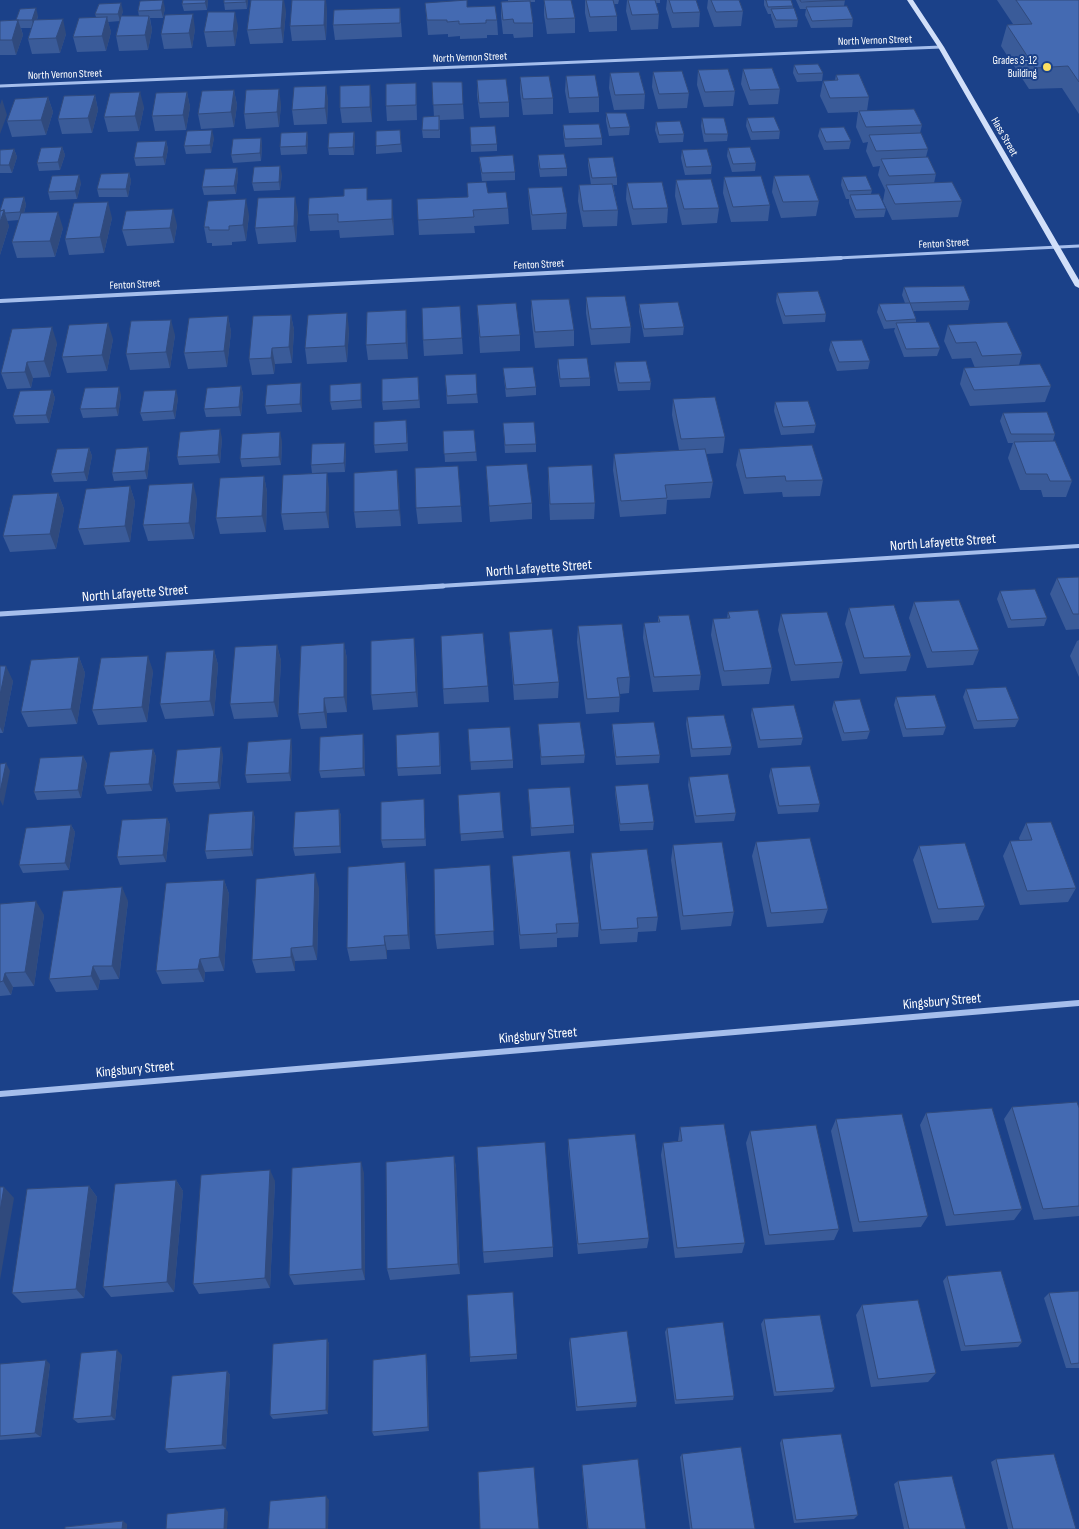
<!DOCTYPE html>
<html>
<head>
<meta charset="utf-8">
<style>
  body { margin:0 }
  canvas { display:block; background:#1b4189 }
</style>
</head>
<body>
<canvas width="1079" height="1529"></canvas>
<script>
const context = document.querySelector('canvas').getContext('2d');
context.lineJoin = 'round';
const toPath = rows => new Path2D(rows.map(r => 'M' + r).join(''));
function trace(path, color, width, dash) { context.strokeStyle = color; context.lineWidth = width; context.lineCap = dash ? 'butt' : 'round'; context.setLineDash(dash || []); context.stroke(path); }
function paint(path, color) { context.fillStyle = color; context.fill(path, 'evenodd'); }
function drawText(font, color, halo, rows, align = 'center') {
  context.font = font + ' "Sofia Sans Condensed",sans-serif'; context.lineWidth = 4; context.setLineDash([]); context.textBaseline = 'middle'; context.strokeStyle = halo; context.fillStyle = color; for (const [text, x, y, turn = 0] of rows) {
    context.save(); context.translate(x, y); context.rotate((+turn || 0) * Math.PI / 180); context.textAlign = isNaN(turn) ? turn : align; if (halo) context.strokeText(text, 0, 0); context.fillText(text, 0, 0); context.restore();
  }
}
trace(toPath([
  [0,86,941,47],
  [817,259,1079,246]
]), '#a5beec', 3);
trace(toPath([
  [0,301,841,258],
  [424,587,1079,546]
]), '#a5beec', 4);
trace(toPath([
  [0,614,443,586]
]), '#a5beec', 5);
trace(toPath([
  [0,1094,1079,1003]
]), '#a5beec', 6);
paint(toPath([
  [907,0,913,0,944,47,1079,280,1079,288,1075,286,938,47,907,0]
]), '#d1dff9');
paint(toPath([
  [183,0,208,0,207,10,184,11,182,4],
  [224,0,248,0,247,9,225,10,224,3],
  [508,0,535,0,535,2,530,2,533,23,533,37,514,38,513,34,503,34,501,16,501,2,508,1],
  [544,0,575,18,575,33,547,34,544,15],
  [585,0,619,0,618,4,614,4,617,16,617,31,589,32,585,13],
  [627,0,660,0,660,3,656,3,659,14,658,29,631,30,626,11],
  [667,0,696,0,700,12,699,27,672,28,666,9],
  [708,0,739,0,743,11,741,26,714,27,707,8],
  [764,0,793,6,793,8,798,20,797,27,775,28,771,16,771,14,768,14,764,5],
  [796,0,845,0,844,6,853,19,852,27,811,28,805,15,806,9,800,9],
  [997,0,1079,0,1079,114,1062,88,1029,89,1001,46,1007,25,1013,24],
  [425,3,467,7,497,20,498,35,487,35,487,38,460,39,460,36,448,37,448,34,428,35],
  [165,8,163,18,150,18,152,30,148,50,119,51,116,36,139,16,138,11],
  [400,8,402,37,335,40,333,25],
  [327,9,326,40,292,41,290,26],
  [123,11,120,21,108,22,111,32,106,51,77,52,73,37,96,17,95,14],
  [286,11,283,43,250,44,247,30],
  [38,16,37,20,66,34,60,53,32,54,28,39,32,28,21,28,23,35,16,55,0,55,0,21,16,20],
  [238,26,235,46,207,47,204,32],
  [195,29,192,48,164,49,161,34],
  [794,65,823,73,822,81,797,82,793,73],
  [743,69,780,89,778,104,749,105,741,84],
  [698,70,735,91,733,106,704,107,697,85],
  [653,72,689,93,687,108,658,109,652,87],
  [610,73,645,94,644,109,614,110,609,88],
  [836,75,869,97,867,111,922,125,920,133,928,149,926,157,936,174,934,183,962,201,958,217,892,220,883,201,885,190,878,175,880,166,873,167,866,151,868,142,863,143,856,127,858,112,828,113,820,96,823,81,835,80],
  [566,76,599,97,599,112,569,113,565,91],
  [520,77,553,98,553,114,523,115,520,92],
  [477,80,509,102,509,117,480,118,477,95],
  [432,82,463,104,464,119,440,120,440,138,423,138,422,130,434,117],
  [416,83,417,120,387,121,386,106],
  [326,86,328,101,327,124,294,125,292,110],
  [234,90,237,105,234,127,201,129,198,114],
  [187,92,190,107,186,130,155,131,152,116],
  [95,95,98,110,92,133,62,134,58,119],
  [48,97,53,112,46,135,12,137,7,121],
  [372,100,372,122,342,123,340,108],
  [281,104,279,127,246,129,244,114],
  [144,107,139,131,108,132,104,117],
  [606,113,630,127,629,135,609,136,606,121],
  [702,118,728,134,727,141,704,142,701,126],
  [747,118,780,131,779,139,751,140,746,126],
  [656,122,684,134,683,142,659,143,655,130],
  [563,125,602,138,602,145,565,147,563,133],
  [470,127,497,144,497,151,471,152],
  [820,128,851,141,849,149,824,150,818,136],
  [400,130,402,152,376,154,376,146],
  [307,132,308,140,307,154,281,155,280,147],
  [354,132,355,140,354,155,329,155,328,148],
  [214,138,211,153,186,154,184,146],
  [261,138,262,146,261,161,233,163,231,155],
  [166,141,168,149,165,165,136,166,134,158],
  [62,147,65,155,60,170,39,171,37,163],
  [728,148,756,163,755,171,732,172,727,156],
  [14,149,17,157,12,173,0,173,0,150],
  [682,150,712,166,711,174,685,175,681,158],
  [538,155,567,168,567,176,540,177,538,163],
  [479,157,515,172,515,180,482,181],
  [588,158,617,177,617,185,613,185,618,210,617,226,583,227,578,201,579,185,591,185,588,165],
  [237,168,238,176,236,194,204,195,202,187],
  [129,173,131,181,128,197,99,197,97,189],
  [282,174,280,190,254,191,252,183],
  [774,176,819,201,816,216,781,218,772,192],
  [724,177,770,205,768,221,731,222,723,193],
  [842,177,872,190,871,194,886,209,884,217,855,218,849,203,849,199,846,199,841,185],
  [676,180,719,208,717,223,682,225,675,196],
  [81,183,77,199,50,200,48,192],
  [627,183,668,208,667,223,632,225,626,199],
  [528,188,567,213,566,229,532,230,529,203],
  [488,193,508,208,509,224,474,226,475,233,419,235,418,220,467,197],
  [24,197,26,205,24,213,63,228,55,257,17,258,12,242,19,220,7,221,9,226,0,255,0,211],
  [369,200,393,214,394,235,340,238,339,230,310,231,308,215],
  [298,213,296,242,258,244,255,228],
  [249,215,246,241,232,242,232,245,212,246,212,243,207,243,204,227],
  [112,218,104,253,69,255,65,239],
  [177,225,174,243,127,246,122,230],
  [904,287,970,301,968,310,913,311,916,319,916,322,940,348,937,356,904,357,894,331,895,328,884,329,877,312,879,304,905,303,902,295],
  [777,293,826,314,825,322,783,324,776,301],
  [586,297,631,327,630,343,591,345,586,313],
  [531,300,574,330,574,346,535,348,531,316],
  [639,304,684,327,683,335,644,337,639,312],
  [477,305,520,335,520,351,480,353],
  [460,306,463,354,424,356,423,340],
  [406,310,407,326,408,359,368,360,366,345],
  [291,315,294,330,292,363,275,364,274,374,252,375,249,359],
  [228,316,231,332,227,367,188,369,184,353],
  [948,325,1022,354,1019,365,1051,386,1045,402,970,406,960,384,964,368,975,368,971,358,952,359,944,341],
  [349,329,347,362,307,364,305,348],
  [175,335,170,368,130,370,126,354],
  [113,339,107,371,67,373,62,357],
  [831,341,870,361,868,369,837,371,829,350],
  [57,343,50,377,33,378,31,388,7,389,1,373],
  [558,359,590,378,590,386,560,387,557,367],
  [615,362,651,382,650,390,618,391,614,370],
  [503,368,536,387,536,395,506,397],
  [445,375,477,394,478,403,447,404],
  [418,377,420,408,383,410,382,402],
  [361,383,362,408,332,410,330,402],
  [241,386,243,394,241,416,206,417,204,409],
  [52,390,55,398,49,423,16,424,13,416],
  [302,391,302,412,267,414,265,406],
  [121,395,118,416,83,418,80,409],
  [178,398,175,419,143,421,140,413],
  [673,399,725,437,723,453,706,454,713,482,710,498,667,500,666,514,620,517,613,470,614,454,679,450,672,415],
  [775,402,816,425,814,433,781,435,774,411],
  [1003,413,1055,434,1053,441,1072,481,1066,497,1043,497,1041,490,1020,490,1008,458,1013,443,1008,443,1000,421],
  [503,423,536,444,536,452,505,453],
  [407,428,408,451,375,453,374,445],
  [474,430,477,461,445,462,443,431],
  [222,438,220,463,179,465,177,457],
  [282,441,281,465,242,467,240,459],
  [148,447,150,455,147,479,114,481,112,473],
  [89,448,92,456,87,481,54,482,51,474],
  [739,449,823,480,820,496,783,497,782,492,744,494,736,465],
  [346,451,345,472,312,473,311,465],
  [486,466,532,503,532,519,490,522],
  [548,467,595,503,594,519,550,520,548,483],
  [397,470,401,526,356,528,354,512],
  [264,476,267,492,266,532,220,534,216,518],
  [130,486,135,502,130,542,84,545,78,529],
  [329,489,329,528,284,530,281,514],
  [58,493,64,509,56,549,10,552,3,536],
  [197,499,194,539,148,541,143,525],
  [461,506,462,522,418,524,416,508],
  [1079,577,1079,629,1066,630,1050,594,1057,578],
  [1000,591,1047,618,1044,626,1008,628,997,599],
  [914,602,979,650,973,665,927,668,909,618],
  [849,608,911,656,906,671,860,674,845,624],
  [728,612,772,668,769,684,722,686,711,635,713,619,727,618],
  [781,614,843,662,839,678,791,681,778,630],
  [658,616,701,675,699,690,653,692,643,638,644,623,658,622],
  [578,626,630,677,629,693,620,694,619,712,586,714,577,642],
  [509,632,559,682,558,698,514,700,510,647],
  [1079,640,1079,677,1070,656,1077,641],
  [344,643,347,659,347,712,327,713,327,728,301,729,298,714],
  [277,645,281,661,278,717,234,719,230,704],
  [214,650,218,665,214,716,165,719,160,704],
  [416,654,418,707,373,710,371,695],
  [79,657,85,673,77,724,28,727,21,712],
  [0,666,13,681,3,733,0,733],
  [153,671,147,722,98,725,92,710],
  [488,686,489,702,444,704,443,689],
  [966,689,1019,719,1015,727,974,729,963,697],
  [896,697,946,727,943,735,903,737,894,705],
  [834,701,870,731,867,739,842,741,832,709],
  [752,708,803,738,801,745,758,748,751,715],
  [687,717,732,747,730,755,691,757,686,724],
  [538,724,585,755,584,763,541,765],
  [612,724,660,755,659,763,616,765,612,732],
  [468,729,513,760,513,768,471,770],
  [440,740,441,774,398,776,397,768],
  [364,742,365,776,321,778,319,771],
  [292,747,291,781,247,783,245,775],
  [153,749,156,757,152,791,107,794,104,786],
  [223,755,220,789,176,792,173,784],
  [83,756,87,764,81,798,37,800,34,792],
  [771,768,820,804,818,812,778,814,769,776],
  [689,777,736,813,734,821,695,823,688,785],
  [615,786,654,822,653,830,620,831,615,793],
  [528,789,574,825,574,833,531,836],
  [458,795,503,831,504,838,461,841],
  [424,807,426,846,383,848,381,840],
  [339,809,341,816,341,853,295,856,293,848],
  [253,811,255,819,253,856,207,859,205,851],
  [167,818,170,825,166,862,120,865,117,857],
  [1026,823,1076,888,1068,902,1020,905,1003,856,1010,841,1020,841,1019,838],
  [71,825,75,832,69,870,23,873,19,865],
  [756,842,828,909,823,923,767,927,752,856],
  [673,845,734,912,731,926,681,930,671,860],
  [919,846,985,906,978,920,932,923,913,860],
  [591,853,658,917,656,931,638,932,637,942,600,944,590,867],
  [512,856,579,923,578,937,557,938,557,947,520,949,513,870],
  [490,865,494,945,437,949,435,935],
  [407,877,410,949,387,950,387,959,350,961,347,948],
  [224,880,229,894,224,971,205,972,204,982,162,984,156,971],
  [319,888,317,960,295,961,295,971,256,973,252,960],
  [128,901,119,979,100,980,98,990,56,992,49,979],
  [0,904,44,915,34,986,13,987,11,995,0,996],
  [1012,1107,1079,1108,1079,1216,1034,1220,1004,1119],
  [926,1113,1022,1209,1014,1220,946,1226,920,1125],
  [836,1119,928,1216,921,1227,853,1232,831,1131],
  [680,1127,745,1243,742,1253,675,1258,661,1155,663,1143,678,1141],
  [750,1131,839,1229,834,1240,765,1245,746,1143],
  [568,1139,649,1238,647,1248,578,1254,568,1151],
  [454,1156,456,1168,460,1274,390,1280,387,1269],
  [364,1173,365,1280,294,1285,289,1275],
  [176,1180,183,1191,174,1292,111,1297,103,1287],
  [275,1181,270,1288,199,1294,193,1284],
  [89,1186,97,1197,84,1298,22,1303,12,1293],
  [553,1247,553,1257,484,1263,483,1252],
  [947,1276,1022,1342,1018,1347,961,1351,943,1281],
  [1079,1291,1079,1368,1066,1368,1044,1298,1049,1293],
  [862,1305,936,1373,928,1382,871,1387,856,1315],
  [764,1319,835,1388,832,1392,774,1396,761,1324],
  [667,1328,734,1396,733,1400,675,1404,665,1332],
  [570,1338,637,1402,636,1407,576,1411,569,1343],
  [327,1339,329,1344,328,1414,273,1419,270,1415],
  [517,1354,517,1359,470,1362,470,1357],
  [122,1355,115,1420,78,1423,73,1419],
  [427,1359,429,1431,374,1436,372,1432],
  [0,1364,50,1364,41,1437,0,1440],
  [227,1371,230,1375,226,1449,169,1453,165,1449],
  [782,1439,858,1515,854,1519,794,1523,780,1443],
  [682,1454,755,1529,690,1529,680,1457],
  [996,1459,1076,1529,1008,1529,991,1462],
  [582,1465,646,1529,587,1529,582,1468],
  [898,1481,966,1529,904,1529,894,1484]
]), '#3a5b99');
paint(toPath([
  [163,0,165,8,163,18,161,10],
  [206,0,208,0,207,10,205,3],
  [246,0,248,0,247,9,246,2],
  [283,0,284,0,286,11,283,43,281,28],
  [325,0,326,0,327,9,326,40,324,25],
  [121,3,123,11,120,21,118,14],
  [36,8,38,16,34,27,32,20],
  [235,12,238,26,235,46,233,31],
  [193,14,195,29,192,48,189,33],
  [149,16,152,30,148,50,145,35],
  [107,17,111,32,106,51,102,36],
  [63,19,66,34,60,53,56,38],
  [18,20,23,35,16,55,12,40],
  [370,85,372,100,372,122,370,107],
  [326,86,328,101,327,124,325,108],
  [279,89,281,104,279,127,277,112],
  [234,90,237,105,234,127,231,112],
  [140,92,144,107,139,131,135,116],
  [187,92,190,107,186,130,183,115],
  [95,95,98,110,92,133,88,118],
  [48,97,53,112,46,135,41,120],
  [2,99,7,115,0,134,0,105],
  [212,130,214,138,211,153,210,145],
  [307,132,308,140,307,154,306,146],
  [354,132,355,140,354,155,353,147],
  [261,138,262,146,261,161,260,153],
  [166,141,168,149,165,165,163,157],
  [62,147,65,155,60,170,58,162],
  [14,149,17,157,12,173,9,165],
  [280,166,282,174,280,190,279,182],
  [237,168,238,176,236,194,234,186],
  [129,173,131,181,128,197,126,189],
  [79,175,81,183,77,199,75,191],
  [24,197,26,205,22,220,20,212],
  [295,197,298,213,296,242,294,226],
  [246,199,249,215,246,241,243,225],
  [392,199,393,214,394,235,392,219],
  [108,202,112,218,104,253,100,237],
  [173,209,177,225,174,243,170,228],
  [4,210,9,226,0,255,0,222],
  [58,212,63,228,55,257,50,241],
  [406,310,407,326,408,359,406,343],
  [347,313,349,329,347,362,345,346],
  [291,315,294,330,292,363,289,347],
  [228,316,231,332,227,367,224,351],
  [171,320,175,335,170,368,166,352],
  [108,323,113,339,107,371,102,355],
  [52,327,57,343,50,377,44,361],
  [272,348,275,364,274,374,271,358],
  [27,362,33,378,31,388,25,372],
  [301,383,302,391,302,412,300,404],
  [361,383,362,391,362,408,361,400],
  [241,386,243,394,241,416,239,407],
  [119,387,121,395,118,416,116,408],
  [52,390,55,398,49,423,46,415],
  [176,390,178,398,175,419,173,411],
  [220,429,222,438,220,463,218,455],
  [280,432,282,441,281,465,279,457],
  [345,443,346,451,345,472,344,463],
  [148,447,150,455,147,479,145,471],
  [89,448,92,456,87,481,84,472],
  [397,470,399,486,401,526,399,510],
  [327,473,329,489,329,528,326,512],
  [264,476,267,492,266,532,262,516],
  [193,483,197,499,194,539,189,523],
  [130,486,135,502,130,542,125,526],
  [58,493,64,509,56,549,50,534],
  [414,638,416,654,418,707,416,692],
  [344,643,347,659,347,712,344,697],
  [277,645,281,661,278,717,274,702],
  [214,650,218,665,214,716,210,701],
  [148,656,153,671,147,722,142,707],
  [79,657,85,673,77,724,71,709],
  [6,666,13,681,3,733,0,727,0,695],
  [324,698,327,713,327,728,324,712],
  [363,734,364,742,365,776,363,768],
  [291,739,292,747,291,781,289,773],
  [221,747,223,755,220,789,218,782],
  [153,749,156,757,152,791,149,784],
  [83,756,87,764,81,798,78,790],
  [6,763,10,771,3,806,0,800,0,792],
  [339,809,341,816,341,853,340,846],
  [253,811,255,819,253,856,251,849],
  [167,818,170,825,166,862,163,855],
  [71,825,75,832,69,870,65,863],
  [405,862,407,877,410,949,408,935],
  [315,873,319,888,317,960,313,946],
  [224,880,229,894,224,971,219,957],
  [122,887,128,901,119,979,112,966],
  [36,901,44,915,34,986,25,972],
  [384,936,387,950,387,959,385,945],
  [291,948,295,961,295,971,291,957],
  [200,959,205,972,204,982,198,969],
  [93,966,100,980,98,990,91,976],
  [5,973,13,987,11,995,3,981],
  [454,1156,456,1168,460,1274,458,1264],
  [361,1162,364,1173,365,1280,362,1269],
  [270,1170,275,1181,270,1288,265,1278],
  [176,1180,183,1191,174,1292,167,1282],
  [89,1186,97,1197,84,1298,76,1289],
  [4,1187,14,1198,0,1280,0,1211],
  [327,1339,329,1344,328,1414,326,1410],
  [117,1350,122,1355,115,1420,111,1416],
  [426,1354,427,1359,429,1431,428,1427],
  [46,1360,50,1364,41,1437,35,1433],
  [227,1371,230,1375,226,1449,222,1445],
  [326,1496,329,1500,328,1529,326,1529],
  [225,1508,228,1512,227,1529,224,1529],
  [123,1521,127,1524,127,1529,122,1529]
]), '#304a7d');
const building = toPath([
  [163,0,161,10,138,11,140,1,163,0],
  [183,0,206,0,205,3,182,4,183,0],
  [224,0,246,0,246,2,224,3,224,0],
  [251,0,283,0,281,28,247,30,251,0],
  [292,0,325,0,324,25,290,26,292,0],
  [467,0,467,7,495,6,497,20,486,20,486,23,459,24,459,21,447,22,447,20,427,20,425,3,467,0],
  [544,0,571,0,575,18,547,19,544,0],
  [586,0,613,0,617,16,590,17,586,0],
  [628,0,655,0,659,14,632,15,628,0],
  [669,0,696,0,700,12,673,13,669,0],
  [711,0,739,0,743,11,716,12,711,0],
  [766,0,791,0,793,6,768,7,766,0],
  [800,0,845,0,801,2,800,0],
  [1016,0,1079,0,1079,82,1068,66,1035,68,1007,25,1032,24,1016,0],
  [530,1,533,23,514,23,513,19,503,20,501,2,530,1],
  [121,3,118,14,95,14,99,4,121,3],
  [847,6,853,19,812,21,806,7,847,6],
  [36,8,32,20,16,20,20,9,36,8],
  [400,8,400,23,333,25,334,10,400,8],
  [794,8,798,20,776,20,771,9,794,8],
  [208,12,235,12,233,31,204,32,208,12],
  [193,14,189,33,161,34,165,15,193,14],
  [121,16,149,16,145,35,116,36,121,16],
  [107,17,102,36,73,37,79,18,107,17],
  [63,19,56,38,28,39,34,20,63,19],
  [18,20,12,40,0,40,0,21,18,20],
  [818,64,823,73,798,74,794,65,818,64],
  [772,68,780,89,750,90,743,69,772,68],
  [728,69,735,91,705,92,698,70,728,69],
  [682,71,689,93,659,94,653,72,682,71],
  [639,72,645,94,615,95,610,73,639,72],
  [859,74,869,97,830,98,823,81,838,80,836,75,859,74],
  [595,75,599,97,569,98,566,76,595,75],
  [549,76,553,98,523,99,520,77,549,76],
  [506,79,509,102,479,103,477,80,506,79],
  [432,82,462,82,463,104,433,105,432,82],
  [416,83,416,105,386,106,386,84,416,83],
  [370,85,370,107,340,108,340,86,370,85],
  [326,86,325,108,292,110,294,87,326,86],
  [279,89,277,112,244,114,246,90,279,89],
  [234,90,231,112,198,114,202,91,234,90],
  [140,92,135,116,104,117,110,93,140,92],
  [187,92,183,115,152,116,156,93,187,92],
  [95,95,88,118,58,119,64,96,95,95],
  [48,97,41,120,7,121,15,99,48,97],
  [914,109,922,125,866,127,859,111,914,109],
  [606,113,626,113,630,127,610,128,606,113],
  [439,116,439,130,422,130,423,117,439,116],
  [774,117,780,131,752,132,747,118,774,117],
  [702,118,724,118,728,134,705,134,702,118],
  [680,121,684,134,659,135,656,122,680,121],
  [599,124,602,138,565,139,563,125,599,124],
  [495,126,497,144,471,145,470,127,495,126],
  [844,127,851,141,826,142,820,128,844,127],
  [212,130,210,145,184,146,187,131,212,130],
  [400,130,401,144,376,146,376,131,400,130],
  [307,132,306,146,280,147,281,133,307,132],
  [354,132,353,147,328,148,329,133,354,132],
  [921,133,928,149,876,151,869,135,921,133],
  [261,138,260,153,231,155,233,139,261,138],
  [166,141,163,157,134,158,137,142,166,141],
  [62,147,58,162,37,163,41,148,62,147],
  [750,147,756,163,733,164,728,148,750,147],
  [14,149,9,165,0,165,0,150,14,149],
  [707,149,712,166,686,167,682,150,707,149],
  [564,154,567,168,540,169,538,155,564,154],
  [513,155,515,172,482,173,479,157,513,155],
  [613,157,617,177,592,178,588,158,613,157],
  [928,157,936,174,889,176,881,159,928,157],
  [280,166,279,182,252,183,254,167,280,166],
  [237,168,234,186,202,187,205,169,237,168],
  [129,173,126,189,97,189,101,174,129,173],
  [79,175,75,191,48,192,52,176,79,175],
  [809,175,819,201,783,202,774,176,809,175],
  [761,176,770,205,733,207,724,177,761,176],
  [866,176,872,190,848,191,842,177,866,176],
  [711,179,719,208,684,209,676,180,711,179],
  [486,182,488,193,506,192,508,208,473,210,474,217,418,220,417,199,468,197,467,183,486,182],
  [662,182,668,208,633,209,627,183,662,182],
  [952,182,962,201,895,204,886,185,952,182],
  [612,184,618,210,583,211,579,185,612,184],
  [562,187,567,213,532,215,528,188,562,187],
  [367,188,367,200,392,199,392,219,338,222,338,214,308,215,309,198,344,196,344,189,367,188],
  [879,194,886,209,856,210,850,195,879,194],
  [24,197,20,212,5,213,4,210,0,211,4,198,24,197],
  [295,197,294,226,255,228,258,198,295,197],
  [246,199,243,225,229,226,229,230,209,230,209,227,204,227,208,201,246,199],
  [108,202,100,237,65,239,74,203,108,202],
  [173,209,170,228,122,230,126,211,173,209],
  [4,210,0,222,0,211,4,210],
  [58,212,50,241,12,242,21,213,58,212],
  [964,286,970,301,910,303,916,319,886,321,879,304,910,303,904,287,964,286],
  [818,291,826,314,785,316,777,293,818,291],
  [625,296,631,327,591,329,586,297,625,296],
  [569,299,574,330,535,332,531,300,569,299],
  [678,302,684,327,644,329,639,304,678,302],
  [516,303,520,335,480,337,477,305,516,303],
  [460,306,462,338,423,340,422,308,460,306],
  [406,310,406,343,366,345,367,312,406,310],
  [347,313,345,346,305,348,308,315,347,313],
  [291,315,289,347,272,348,271,358,249,359,253,316,291,315],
  [228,316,224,351,184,353,189,318,228,316],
  [171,320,166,352,126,354,131,321,171,320],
  [929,322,940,348,906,349,896,323,929,322],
  [1007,322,1022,354,982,356,976,342,956,343,948,325,1007,322],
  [108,323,102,355,62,357,69,325,108,323],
  [52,327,44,361,27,362,25,372,1,373,12,329,52,327],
  [862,340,870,361,839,362,831,341,862,340],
  [587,358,590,378,560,379,558,359,587,358],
  [646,361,651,382,619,383,615,362,646,361],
  [1040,364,1051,386,974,390,964,368,1040,364],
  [533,367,536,387,506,389,503,368,533,367],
  [476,374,477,394,447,396,445,375,476,374],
  [418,377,419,400,382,402,382,379,418,377],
  [301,383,300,404,265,406,267,385,301,383],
  [361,383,361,400,330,402,330,385,361,383],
  [241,386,239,407,204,409,207,388,241,386],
  [119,387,116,408,80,409,85,388,119,387],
  [52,390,46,415,13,416,20,391,52,390],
  [176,390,173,411,140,413,144,391,176,390],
  [715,397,725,437,681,439,673,399,715,397],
  [808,401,816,425,783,427,775,402,808,401],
  [1047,412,1055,434,1011,434,1003,413,1047,412],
  [406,420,407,443,374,445,374,422,406,420],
  [534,422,536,444,505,445,503,423,534,422],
  [220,429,218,455,177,457,180,432,220,429],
  [474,430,476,452,444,454,443,431,474,430],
  [280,432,279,457,240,459,242,434,280,432],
  [1055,441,1072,481,1050,481,1047,474,1026,474,1014,442,1055,441],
  [345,443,344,463,311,465,312,444,345,443],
  [812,445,823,480,786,481,785,476,746,478,739,449,812,445],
  [148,447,145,471,112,473,116,449,148,447],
  [89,448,84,472,51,474,57,449,89,448],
  [705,449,713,482,665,485,667,498,621,501,614,454,705,449],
  [527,464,532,503,489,506,486,466,527,464],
  [592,465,595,503,550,504,548,467,592,465],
  [458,466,461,506,416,508,415,468,458,466],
  [397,470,399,510,354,512,354,473,397,470],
  [327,473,326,512,281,514,283,475,327,473],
  [264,476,262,516,216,518,220,478,264,476],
  [193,483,189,523,143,525,149,485,193,483],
  [130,486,125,526,78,529,86,489,130,486],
  [58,493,50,534,3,536,13,495,58,493],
  [1079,577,1079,614,1073,614,1057,578,1079,577],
  [1035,589,1047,618,1011,620,1000,591,1035,589],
  [959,600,979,650,932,652,914,602,959,600],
  [894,605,911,656,864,658,849,608,894,605],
  [758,610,772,668,724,671,713,619,730,618,728,612,758,610],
  [827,612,843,662,795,665,781,614,827,612],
  [689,615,701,675,654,677,644,623,660,622,658,616,689,615],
  [622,624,630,677,617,678,620,697,587,699,578,626,622,624],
  [552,629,559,682,514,685,509,632,552,629],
  [483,633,488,686,443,689,441,636,483,633],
  [414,638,416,692,371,695,371,641,414,638],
  [344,643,344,697,324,698,324,712,298,714,301,646,344,643],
  [277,645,274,702,230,704,235,647,277,645],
  [214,650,210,701,160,704,166,652,214,650],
  [148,656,142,707,92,710,101,658,148,656],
  [79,657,71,709,21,712,31,660,79,657],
  [0,666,6,666,0,695,0,666],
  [1006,687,1019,719,977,721,966,689,1006,687],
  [935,695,946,727,906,729,896,697,935,695],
  [860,699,870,731,844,733,834,701,860,699],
  [794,705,803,738,760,740,752,708,794,705],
  [724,715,732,747,692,749,687,717,724,715],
  [580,722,585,755,541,757,538,724,580,722],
  [654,722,660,755,616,757,612,724,654,722],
  [510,727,513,760,470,762,468,729,510,727],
  [439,732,440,766,397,768,396,735,439,732],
  [363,734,363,768,319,771,320,737,363,734],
  [291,739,289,773,245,775,248,742,291,739],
  [221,747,218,782,173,784,177,750,221,747],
  [153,749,149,784,104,786,110,752,153,749],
  [83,756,78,790,34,792,40,758,83,756],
  [6,763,0,792,0,764,6,763],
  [810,766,820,804,779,806,771,768,810,766],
  [728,774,736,813,696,816,689,777,728,774],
  [648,784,654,822,620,824,615,786,648,784],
  [570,787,574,825,531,828,528,789,570,787],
  [500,792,503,831,460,834,458,795,500,792],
  [424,799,425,839,381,840,381,802,424,799],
  [339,809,340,846,293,848,295,812,339,809],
  [253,811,251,849,205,851,209,814,253,811],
  [167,818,163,855,117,857,122,820,167,818],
  [1051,822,1076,888,1027,891,1010,841,1032,840,1026,823,1051,822],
  [71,825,65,863,19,865,26,828,71,825],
  [810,838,828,909,771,913,756,842,810,838],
  [722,842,734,912,683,916,673,845,722,842],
  [965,843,985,906,938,909,919,846,965,843],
  [647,849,658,917,637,918,638,928,601,930,591,853,647,849],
  [570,851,579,923,556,924,557,933,520,935,512,856,570,851],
  [405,862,408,935,384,936,385,945,347,948,348,867,405,862],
  [490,865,494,931,435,935,434,869,490,865],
  [315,873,313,946,291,948,291,957,252,960,256,879,315,873],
  [224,880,219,957,200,959,198,969,156,971,166,883,224,880],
  [122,887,112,966,93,966,91,976,49,979,63,891,122,887],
  [36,901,25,972,5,973,3,981,0,982,0,904,36,901],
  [1077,1102,1079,1108,1079,1206,1043,1209,1012,1107,1077,1102],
  [992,1108,1022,1209,954,1215,926,1113,992,1108],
  [902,1114,928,1216,859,1222,836,1119,902,1114],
  [724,1124,745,1243,677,1248,663,1143,682,1141,680,1127,724,1124],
  [816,1125,839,1229,769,1235,750,1131,816,1125],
  [635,1134,649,1238,578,1244,568,1139,635,1134],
  [545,1142,553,1247,483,1252,477,1147,545,1142],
  [454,1156,458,1264,387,1269,386,1162,454,1156],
  [361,1162,362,1269,289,1275,292,1168,361,1162],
  [270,1170,265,1278,193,1284,201,1175,270,1170],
  [176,1180,167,1282,103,1287,115,1184,176,1180],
  [89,1186,76,1289,12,1293,27,1189,89,1186],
  [0,1187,4,1187,0,1211,0,1187],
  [1001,1271,1022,1342,965,1346,947,1276,1001,1271],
  [1079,1291,1079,1363,1071,1364,1049,1293,1079,1291],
  [513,1292,517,1354,470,1357,467,1295,513,1292],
  [918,1300,936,1373,878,1379,862,1305,918,1300],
  [820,1315,835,1388,776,1392,764,1319,820,1315],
  [723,1322,734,1396,676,1400,667,1328,723,1322],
  [627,1331,637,1402,577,1407,570,1338,627,1331],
  [327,1339,326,1410,270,1415,273,1344,327,1339],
  [117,1350,111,1416,73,1419,81,1353,117,1350],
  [426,1354,428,1427,372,1432,373,1360,426,1354],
  [46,1360,35,1433,0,1436,0,1364,46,1360],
  [227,1371,222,1445,165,1449,172,1376,227,1371],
  [841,1434,858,1515,796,1520,782,1439,841,1434],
  [741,1447,755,1529,692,1529,682,1454,741,1447],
  [1054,1454,1076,1529,1013,1529,996,1459,1054,1454],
  [638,1459,646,1529,588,1529,582,1465,638,1459],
  [534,1467,539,1529,480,1529,478,1472,534,1467],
  [952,1476,966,1529,909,1529,898,1481,952,1476],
  [326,1496,326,1529,268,1529,270,1501,326,1496],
  [225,1508,224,1529,166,1529,167,1514,225,1508],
  [123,1521,122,1529,65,1529,65,1527,123,1521]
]);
paint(building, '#446ab2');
trace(building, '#304a7d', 1);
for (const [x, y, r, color] of [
  [1047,67,5,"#fddf62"]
]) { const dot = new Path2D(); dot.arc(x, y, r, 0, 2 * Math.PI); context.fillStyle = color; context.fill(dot); trace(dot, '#1b4189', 2); }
drawText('11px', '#fff', '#1b4189', [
  ["North Vernon Street",875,41,-2],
  ["North Vernon Street",470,58,-2],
  ["North Vernon Street",65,75,-2],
  ["Hass Street",1004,137,60],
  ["Fenton Street",944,244,-3],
  ["Fenton Street",539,265,-3],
  ["Fenton Street",135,285,-3]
]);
drawText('11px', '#fff', '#1b4189', [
  ["Grades 3-12",1037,61],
  ["Building",1037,74]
], 'right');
drawText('14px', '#fff', '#1b4189', [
  ["North Lafayette Street",943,543,-4],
  ["North Lafayette Street",539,569,-4],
  ["North Lafayette Street",135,594,-4],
  ["Kingsbury Street",942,1002,-5],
  ["Kingsbury Street",538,1036,-5],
  ["Kingsbury Street",135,1070,-5]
]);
</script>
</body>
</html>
